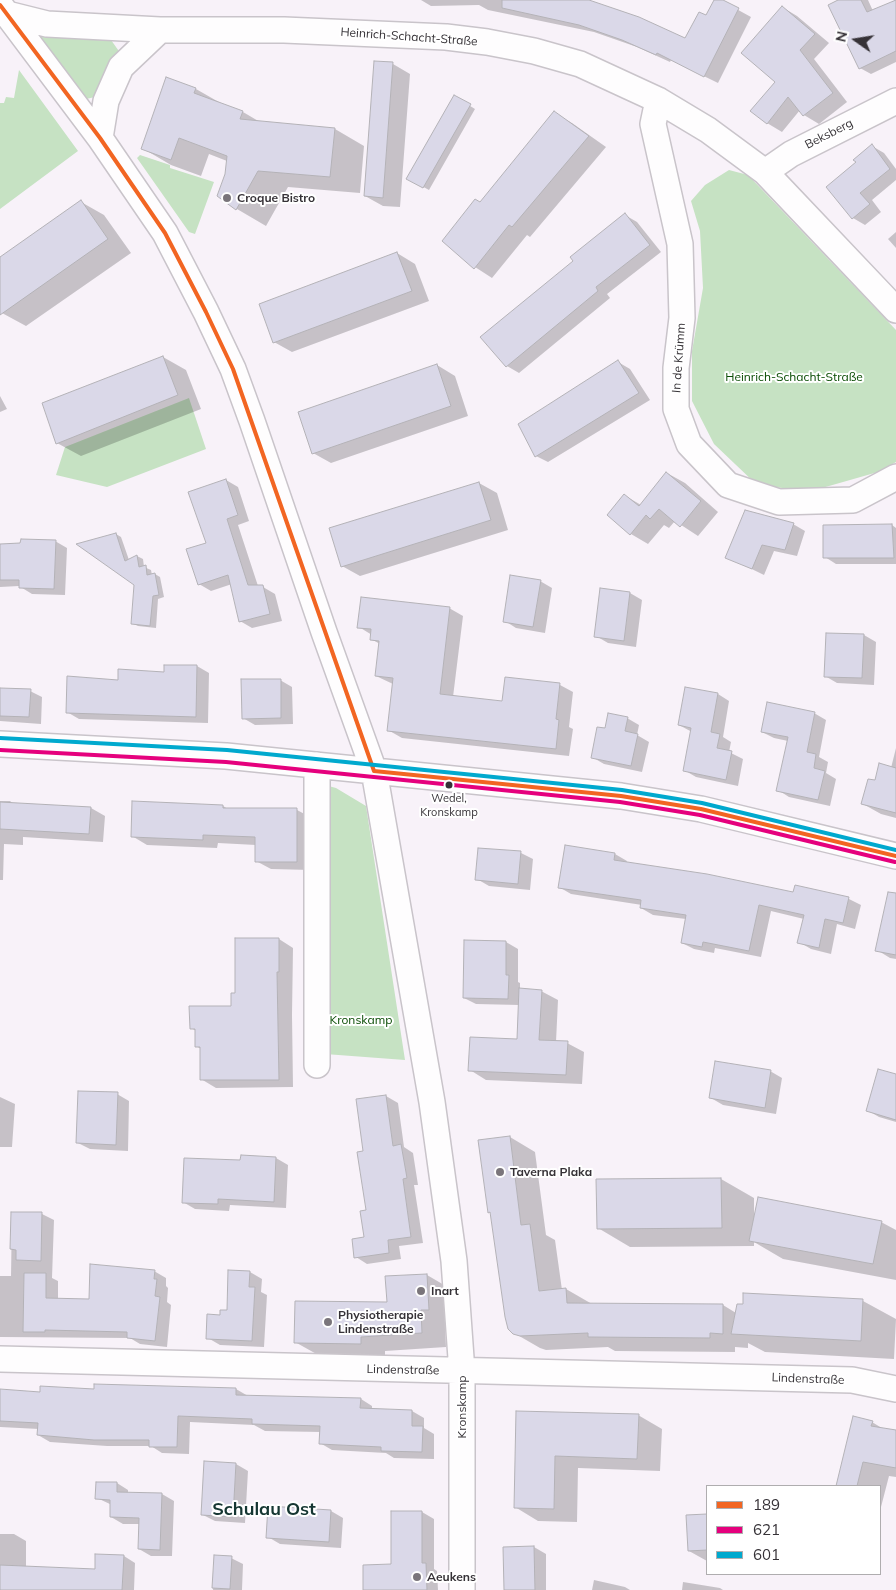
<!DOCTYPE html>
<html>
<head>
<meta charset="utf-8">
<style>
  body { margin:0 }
  #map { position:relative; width:896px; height:1590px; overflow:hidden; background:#f8f2f9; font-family:Mulish,sans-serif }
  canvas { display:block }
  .legend { position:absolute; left:706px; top:1485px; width:175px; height:90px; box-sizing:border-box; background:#fff; border:1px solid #afadaf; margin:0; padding:6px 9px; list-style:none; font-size:15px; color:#363237 }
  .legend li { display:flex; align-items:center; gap:10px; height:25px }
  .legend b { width:25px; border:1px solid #afadaf }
  .north { position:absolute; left:831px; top:15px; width:50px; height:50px; -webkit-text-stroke:4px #fff; paint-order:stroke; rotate:283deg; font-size:14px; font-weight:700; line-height:20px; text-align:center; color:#363237 }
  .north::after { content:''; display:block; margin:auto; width:18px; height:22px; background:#363237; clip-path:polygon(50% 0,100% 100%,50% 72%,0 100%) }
</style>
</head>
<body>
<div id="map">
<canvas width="896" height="1590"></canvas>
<ul class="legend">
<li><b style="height:6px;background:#f26522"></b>189</li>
<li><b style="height:6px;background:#e5007d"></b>621</li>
<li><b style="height:6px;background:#00a9ce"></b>601</li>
</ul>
<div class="north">N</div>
</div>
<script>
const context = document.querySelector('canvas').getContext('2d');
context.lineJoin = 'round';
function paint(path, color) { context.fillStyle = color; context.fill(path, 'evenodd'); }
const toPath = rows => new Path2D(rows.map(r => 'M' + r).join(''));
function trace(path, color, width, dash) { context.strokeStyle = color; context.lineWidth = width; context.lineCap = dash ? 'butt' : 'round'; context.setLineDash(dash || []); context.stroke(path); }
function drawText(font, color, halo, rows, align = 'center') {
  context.font = font + ' Mulish,sans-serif'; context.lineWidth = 4; context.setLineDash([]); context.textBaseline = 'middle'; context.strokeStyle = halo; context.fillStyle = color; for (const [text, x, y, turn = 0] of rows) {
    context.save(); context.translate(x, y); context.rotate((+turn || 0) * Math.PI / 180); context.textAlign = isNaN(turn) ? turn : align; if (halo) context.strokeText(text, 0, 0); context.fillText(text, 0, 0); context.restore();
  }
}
paint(toPath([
  [35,35,111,40,121,54,99,96,82,100],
  [19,70,78,151,0,209,0,103,4,103,6,97,14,98],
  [140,155,170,165,170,168,214,182,195,234,189,232,137,158],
  [729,170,748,175,896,330,896,462,878,472,808,492,756,484,714,444,692,401,692,351,703,288,700,231,691,201,705,185],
  [189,398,206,449,107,487,56,475,65,447],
  [321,784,336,788,366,806,405,1060,325,1054]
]), '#c6e2c3');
paint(toPath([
  [421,0,586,0,686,40,706,17,715,0,720,0,751,17,718,83,671,60,670,62,637,47,594,32,488,10,479,5,431,6],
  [841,0,868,0,873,11,896,2,896,62,871,74,860,68],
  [782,7,797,16,829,43,814,59,847,102,819,124,804,115,800,110,782,132,767,123,776,82],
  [393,64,410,74,400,207,383,206,365,196],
  [196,89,224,105,243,112,260,122,335,129,364,146,360,193,288,187,266,226,237,209,219,196,226,174,227,161,209,154,201,176,171,165,142,148],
  [454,96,475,109,429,190,407,178],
  [554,113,572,123,606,147,530,237,527,235,492,278,475,267],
  [872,146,884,153,896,169,896,180,872,200,881,212,865,225,853,218,858,163],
  [81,202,104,215,131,253,26,326,2,313,0,310,0,259],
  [625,215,637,222,661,252,607,294,610,298,519,373,507,366,575,262],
  [896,232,896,248,888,239],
  [397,253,415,264,429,301,292,352,274,342],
  [163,357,186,370,201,409,81,456,57,443],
  [618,362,630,369,650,400,548,462,536,456],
  [437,365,455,376,468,416,331,463,313,453],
  [0,396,7,409,0,412],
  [667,473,685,483,718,512,698,536,675,521,669,528,664,525,648,544,631,534,624,495,641,505],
  [226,480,238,487,249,521,238,525,258,586,263,587,275,594,282,621,252,628,240,621,232,584,211,591,199,584],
  [479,483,497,493,508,530,360,576,342,566],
  [793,524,805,531,797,556,774,551,764,575,727,557],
  [892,525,896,528,896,564,836,564,825,557],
  [116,534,121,537,129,560,137,556,143,559,144,567,151,570,152,575,155,574,160,577,164,597,158,599,156,628,138,626,132,623,135,584,79,545],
  [55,541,67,548,65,595,32,594,19,586,0,587,0,545],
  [540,581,552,588,545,633,516,628,505,621],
  [601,590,630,593,642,600,636,647,608,643,596,636],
  [449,608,463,616,453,697,503,702,506,678,560,685,573,692,569,727,573,729,569,756,402,738,388,730,393,684,376,676,380,644,371,639,372,635,359,627],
  [864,635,876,642,874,685,837,683,825,676],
  [197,666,209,673,208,723,79,719,67,712,119,681,166,674],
  [280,680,292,687,293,724,255,725,243,718],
  [0,689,30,691,42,697,41,724,0,721],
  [718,694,729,701,723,737,731,742,729,752,743,759,738,786,696,777,684,770,692,732,679,725],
  [814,713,826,720,819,757,828,762,826,773,836,779,830,806,789,797,778,790,788,741,774,738,762,732],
  [627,718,639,725,637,735,649,742,642,772,604,764,592,757,606,730],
  [896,748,896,818,881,814,863,804,876,782,891,768],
  [0,801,10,801,14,804,91,808,105,816,103,842,23,837,23,845,4,844,3,880,0,880],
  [133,802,223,806,228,809,297,810,312,818,311,870,271,869,256,861,256,845,218,843,217,848,147,845,132,836],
  [521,853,533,859,530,890,489,886,477,879],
  [615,854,627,861,626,863,794,894,796,886,849,899,861,905,855,929,837,924,831,954,811,949,799,942,804,919,771,911,761,957,715,948,714,953,694,949,682,943,686,919,653,915,641,908,642,905,571,894,559,887],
  [896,912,896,959,890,958,877,950],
  [279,939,293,948,292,1015,293,1087,216,1088,201,1079,201,1049,196,1046,196,1031,191,1028,233,1008,237,994],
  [506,942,518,949,518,982,520,983,520,990,541,991,558,1000,556,1042,567,1043,584,1052,582,1084,486,1080,470,1070,518,1040,519,1005,476,1004,464,998],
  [770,1071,782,1078,776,1114,723,1105,711,1098],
  [896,1075,896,1122,879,1117,867,1110],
  [117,1094,129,1101,128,1151,90,1149,78,1143],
  [386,1096,398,1103,404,1147,413,1153,418,1185,414,1185,423,1243,399,1246,401,1259,367,1264,356,1257,366,1238,368,1211,365,1152,358,1100],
  [0,1097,15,1104,12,1147,0,1147],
  [510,1137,535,1152,546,1235,555,1240,562,1290,566,1289,592,1304,723,1305,736,1313,744,1305,744,1295,863,1301,896,1319,894,1359,765,1352,748,1343,748,1348,735,1347,735,1352,615,1351,608,1347,546,1350,540,1348,514,1333,491,1213,489,1212],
  [276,1158,288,1165,286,1208,230,1205,229,1211,195,1209,183,1202,242,1162],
  [721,1179,754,1198,754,1217,881,1222,896,1230,896,1280,783,1259,754,1242,754,1246,630,1247,598,1228],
  [12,1213,42,1214,54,1220,52,1278,58,1281,58,1299,90,1300,154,1271,166,1278,166,1286,168,1288,167,1302,171,1305,167,1347,140,1344,130,1338,0,1337,0,1276,11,1276],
  [250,1272,262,1279,261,1292,267,1295,264,1347,220,1345,208,1338,221,1316,228,1312],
  [427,1275,451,1289,453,1323,445,1324,446,1347,385,1351,385,1357,320,1356,295,1342,388,1303],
  [236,1389,248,1396,361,1399,372,1406,372,1410,412,1411,424,1418,424,1428,434,1434,434,1459,394,1458,386,1453,332,1450,320,1443,321,1432,265,1431,254,1425,190,1422,189,1454,162,1453,151,1446,107,1446,50,1442,38,1435,39,1429,0,1427,0,1391,41,1393,96,1390],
  [517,1413,638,1415,662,1429,660,1471,578,1468,577,1522,538,1521,515,1507],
  [854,1418,872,1422,885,1430,896,1432,896,1477,889,1476,881,1507,880,1507,880,1486,838,1486],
  [236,1464,248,1471,245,1523,215,1521,203,1515],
  [117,1483,128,1490,128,1493,162,1494,174,1501,172,1556,151,1556,139,1549,140,1524,123,1524,111,1517,112,1505,97,1498],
  [331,1511,343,1518,341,1548,280,1544,268,1537],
  [422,1512,434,1519,434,1569,437,1571,438,1590,365,1590,392,1565],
  [707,1515,707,1561,689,1551,687,1516],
  [0,1534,14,1534,26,1541,26,1567,96,1570,124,1556,135,1563,134,1590,0,1590],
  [534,1547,546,1554,546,1590,505,1590],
  [216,1556,231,1558,243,1564,242,1590,213,1590],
  [594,1580,625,1587,630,1590,592,1590],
  [683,1582,720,1588,723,1590,682,1590]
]), '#0003');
const building = toPath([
  [502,0,589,0,639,17,685,38,699,12,706,15,714,0,723,0,739,8,704,77,657,53,656,55,622,40,579,25,502,8,502,0],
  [838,0,861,0,867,12,896,0,896,51,859,69,828,5,838,0],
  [782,6,815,34,800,50,833,93,803,116,788,97,767,124,750,111,775,82,741,53,782,6],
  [374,61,393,62,383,198,364,196,374,61],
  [166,77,196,88,194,93,243,111,240,119,335,128,330,177,258,171,236,210,217,196,225,174,227,156,179,138,171,160,141,149,166,77],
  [454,95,471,104,423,188,406,179,454,95],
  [554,111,589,136,512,227,509,225,474,269,442,241,475,199,480,202,554,111],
  [872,144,890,169,860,193,870,204,852,219,826,187,856,162,853,160,872,144],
  [81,200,108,239,0,315,0,257,81,200],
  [625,213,650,245,596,287,598,291,506,367,480,337,573,261,570,257,625,213],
  [397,252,412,291,273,343,259,304,397,252],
  [163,356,178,395,56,444,42,403,163,356],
  [618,360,639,393,535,457,518,424,618,360],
  [437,364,451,406,312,454,298,412,437,364],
  [666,472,701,501,680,527,659,509,650,519,646,515,630,535,607,515,624,494,639,506,666,472],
  [226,479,238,515,227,519,248,585,263,585,270,614,239,622,228,575,198,585,186,549,206,543,188,492,226,479],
  [479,482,491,520,341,567,329,528,479,482],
  [745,510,794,523,785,550,762,545,752,569,725,558,745,510],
  [892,524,894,558,823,558,823,525,892,524],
  [116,533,125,561,137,555,139,567,146,565,147,575,155,573,159,595,153,596,150,626,131,624,134,585,76,544,116,533],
  [21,539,56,540,54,589,19,588,19,580,0,580,0,544,20,543,21,539],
  [510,575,541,580,533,627,503,622,510,575],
  [600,588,630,592,624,641,594,637,600,588],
  [361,597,450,607,440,694,502,701,505,677,560,683,556,719,559,720,556,749,387,731,393,678,375,676,379,641,370,640,371,629,357,628,361,597],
  [826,633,864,634,862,678,824,677,826,633],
  [164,665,197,665,196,717,66,713,67,676,118,680,118,669,164,672,164,665],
  [241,679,281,679,281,718,242,719,241,679],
  [685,687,718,693,711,732,720,734,717,748,732,751,726,780,683,771,691,728,678,725,685,687],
  [0,688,31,689,29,717,0,716,0,688],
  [767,702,815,712,807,752,816,754,814,768,825,771,818,800,776,791,788,737,761,732,767,702],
  [608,713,628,717,625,731,638,734,631,766,591,758,597,727,605,728,608,713],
  [879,763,896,768,896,813,861,804,868,779,875,780,879,763],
  [132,801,223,805,223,808,297,808,297,862,255,862,255,837,203,835,203,840,131,837,132,801],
  [0,802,91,807,89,834,0,829,0,802],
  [565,845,615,853,614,860,707,874,793,892,795,885,849,897,843,923,825,919,819,948,797,943,804,915,759,905,749,951,703,942,702,947,681,943,686,915,640,908,641,900,558,888,565,845],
  [478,848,521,851,518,884,475,880,478,848],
  [888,892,896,893,896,955,875,951,888,892],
  [235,938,279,938,279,972,277,972,279,1080,200,1080,200,1047,195,1047,195,1029,190,1029,189,1006,231,1006,231,993,235,993,235,938],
  [464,940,506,941,506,975,509,975,508,999,463,998,464,940],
  [519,988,542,990,539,1040,568,1041,566,1075,468,1071,470,1037,517,1039,519,988],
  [715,1061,771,1070,765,1108,709,1098,715,1061],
  [878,1069,896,1074,896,1120,866,1111,878,1069],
  [78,1091,118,1092,116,1145,76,1143,78,1091],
  [386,1095,393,1146,401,1144,407,1178,403,1179,411,1237,388,1240,389,1253,354,1258,352,1239,364,1237,360,1211,366,1210,357,1152,363,1151,356,1099,386,1095],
  [510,1136,521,1225,530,1224,539,1291,566,1288,567,1303,723,1304,723,1334,710,1333,710,1338,588,1337,588,1333,520,1336,513,1334,508,1329,505,1317,490,1212,488,1213,478,1140,510,1136],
  [241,1155,276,1157,274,1202,218,1199,218,1204,182,1203,184,1158,240,1160,241,1155],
  [721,1178,722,1228,597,1229,596,1179,721,1178],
  [758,1197,882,1221,873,1264,749,1241,758,1197],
  [11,1212,42,1212,41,1261,16,1260,16,1250,10,1249,11,1212],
  [90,1264,155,1270,154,1279,157,1279,155,1296,160,1297,155,1341,127,1338,127,1332,45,1330,45,1332,23,1332,24,1273,46,1273,46,1298,89,1299,90,1264],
  [228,1270,250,1271,249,1287,255,1287,252,1341,206,1339,207,1314,220,1315,220,1310,227,1310,228,1270],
  [427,1274,429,1310,421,1310,422,1333,361,1337,361,1344,294,1343,295,1301,387,1302,385,1276,427,1274],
  [743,1293,863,1299,861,1341,731,1334,737,1304,743,1304,743,1293],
  [94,1384,236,1388,236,1395,361,1398,360,1408,412,1410,412,1426,423,1426,422,1452,381,1451,381,1447,319,1444,320,1426,252,1424,252,1419,178,1416,177,1447,149,1447,149,1440,94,1440,37,1435,38,1423,0,1421,0,1389,40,1392,40,1386,94,1389,94,1384],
  [516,1411,639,1414,637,1459,555,1456,554,1509,514,1508,516,1411],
  [853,1416,873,1421,871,1426,896,1430,896,1468,863,1462,857,1486,836,1486,853,1416],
  [204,1461,236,1463,233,1517,201,1515,204,1461],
  [96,1482,117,1482,117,1492,162,1493,160,1550,138,1549,139,1518,110,1517,110,1500,95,1499,96,1482],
  [268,1506,331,1510,329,1542,266,1538,268,1506],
  [391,1511,422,1511,422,1563,426,1563,427,1590,363,1590,363,1565,391,1564,391,1511],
  [707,1514,707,1550,688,1551,686,1515,707,1514],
  [534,1546,535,1590,504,1590,503,1547,534,1546],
  [95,1554,124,1555,122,1590,0,1590,0,1565,95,1569,95,1554],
  [214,1555,232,1556,230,1589,212,1588,214,1555]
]);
paint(building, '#dad8e8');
trace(building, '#b4b2b7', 1);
const minor = toPath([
  [0,5,100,138,165,233,206,312,233,369,252,421,324,632,374,771,432,1102,454,1261,462,1372,462,1590],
  [7,14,47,24,160,30,284,30,446,37,487,42,534,51,580,64,658,100,708,130,765,172,896,310],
  [658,100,653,124,680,244,682,318,676,368,676,409,689,444,728,485,779,502,853,500,896,477],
  [100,138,106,101,121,67,160,30],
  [765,172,791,154,896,101],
  [0,744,226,756,621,796,701,809,896,856],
  [317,1065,317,765],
  [0,1359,852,1380,896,1389]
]);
trace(minor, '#c9c4ca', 28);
trace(minor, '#fefdfe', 25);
trace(toPath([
  [0,5,100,138,165,233,206,312,233,369,374,771],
  [374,771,621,796,701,809,896,856]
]), '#f26522', 4);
trace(toPath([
  [0,750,226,762,620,802,700,815,895,862]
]), '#e5007d', 4);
trace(toPath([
  [0,738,227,750,622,790,702,803,896,850]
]), '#00a9ce', 4);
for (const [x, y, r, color] of [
  [227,198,5,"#7a757b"],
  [449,785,4.5,"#363237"],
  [500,1172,5,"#7a757b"],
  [421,1291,5,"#7a757b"],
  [328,1322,5,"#7a757b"],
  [417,1577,5,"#7a757b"]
]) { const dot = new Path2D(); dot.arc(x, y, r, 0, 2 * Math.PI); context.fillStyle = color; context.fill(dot); trace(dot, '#fff', 2); }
drawText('11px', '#363237', '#fff', [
  ["Wedel,",449,799],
  ["Kronskamp",449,813]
]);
drawText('12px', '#363237', '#fff', [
  ["Heinrich-Schacht-Straße",409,37,4],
  ["Beksberg",829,134,-27],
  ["In de Krümm",679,358,-86],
  ["Lindenstraße",403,1370,1],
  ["Lindenstraße",808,1379,2],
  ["Kronskamp",462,1407,-90]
]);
drawText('bold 12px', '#363237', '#fff', [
  ["Croque Bistro",237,198],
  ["Taverna Plaka",510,1172],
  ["Inart",431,1291],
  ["Physiotherapie",338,1315],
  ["Lindenstraße",338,1329],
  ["Aeukens",427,1577]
], 'left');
drawText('12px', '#084b02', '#fff', [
  ["Heinrich-Schacht-Straße",794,377],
  ["Kronskamp",361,1020]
]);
drawText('bold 18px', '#153632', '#fff', [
  ["Schulau Ost",264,1510]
]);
</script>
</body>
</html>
